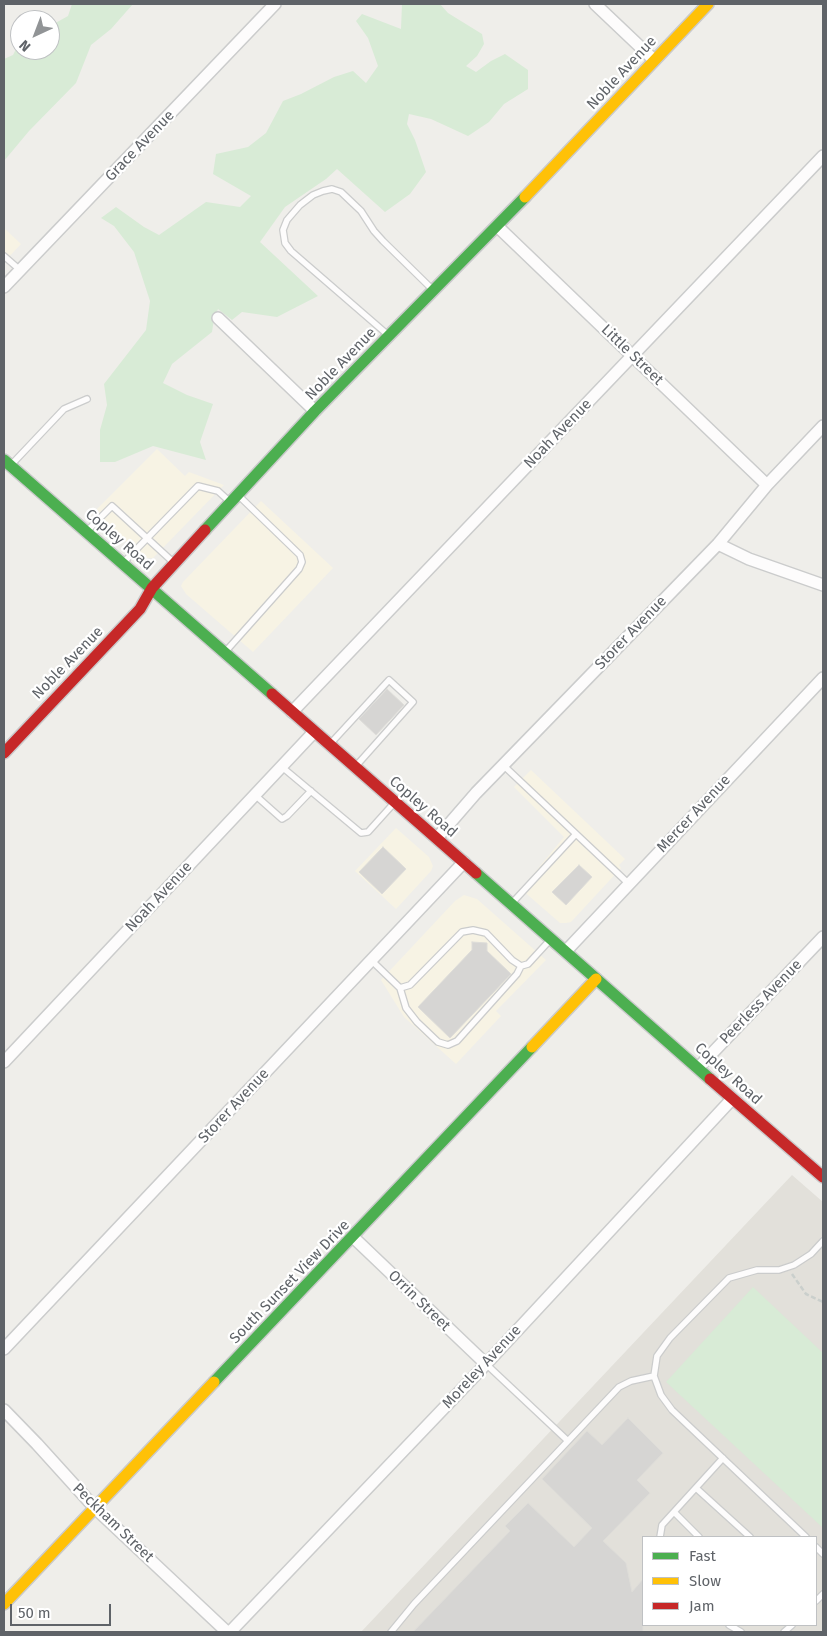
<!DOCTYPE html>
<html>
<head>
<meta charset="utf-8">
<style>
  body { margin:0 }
  #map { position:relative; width:827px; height:1636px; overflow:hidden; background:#efeeea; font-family:"Fira Sans",sans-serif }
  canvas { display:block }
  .frame { position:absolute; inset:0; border:5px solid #5f6368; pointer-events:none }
  .legend { position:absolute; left:642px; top:1536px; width:175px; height:90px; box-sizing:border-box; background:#fff; border:1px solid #bfc1c3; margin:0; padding:6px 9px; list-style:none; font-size:15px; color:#5f6368 }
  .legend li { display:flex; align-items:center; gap:10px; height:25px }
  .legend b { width:25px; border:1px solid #bfc1c3 }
  .north { position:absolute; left:10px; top:10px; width:50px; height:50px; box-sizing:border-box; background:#fff; border:1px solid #bfc1c3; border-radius:50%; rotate:223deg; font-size:14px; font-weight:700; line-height:20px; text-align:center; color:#5f6368 }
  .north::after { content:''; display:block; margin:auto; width:18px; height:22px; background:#919496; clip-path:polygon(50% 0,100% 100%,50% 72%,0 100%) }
  .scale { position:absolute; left:10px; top:1604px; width:101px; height:22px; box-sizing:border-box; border:2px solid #5f6368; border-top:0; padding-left:6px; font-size:15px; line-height:18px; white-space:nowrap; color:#5f6368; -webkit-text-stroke:4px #fff; paint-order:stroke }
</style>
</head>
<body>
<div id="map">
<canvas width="827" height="1636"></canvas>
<div class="frame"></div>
<ul class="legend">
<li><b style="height:6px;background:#4caf50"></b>Fast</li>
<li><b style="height:6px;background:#ffc107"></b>Slow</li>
<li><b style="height:6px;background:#c62828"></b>Jam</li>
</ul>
<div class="north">N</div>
<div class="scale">50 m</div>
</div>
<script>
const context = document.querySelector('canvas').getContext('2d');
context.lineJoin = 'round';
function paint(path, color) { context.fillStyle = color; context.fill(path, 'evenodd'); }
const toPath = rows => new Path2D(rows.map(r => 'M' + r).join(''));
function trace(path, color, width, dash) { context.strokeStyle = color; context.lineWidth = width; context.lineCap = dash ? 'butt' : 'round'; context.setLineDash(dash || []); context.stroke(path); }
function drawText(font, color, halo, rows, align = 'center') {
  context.font = font + ' "Fira Sans",sans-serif'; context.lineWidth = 4.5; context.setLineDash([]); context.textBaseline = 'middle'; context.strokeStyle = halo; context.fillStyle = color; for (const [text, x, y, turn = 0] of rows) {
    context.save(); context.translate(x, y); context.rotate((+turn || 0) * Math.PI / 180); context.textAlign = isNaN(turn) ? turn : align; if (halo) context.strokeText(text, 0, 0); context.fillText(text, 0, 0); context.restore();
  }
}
paint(toPath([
  [4,228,21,244,4,262],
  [157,449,185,476,189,472,224,485,153,558,144,558,94,512],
  [261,501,333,568,253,652,186,594,181,586,183,582],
  [531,770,625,859,619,865,621,868,571,922,566,923,560,923,521,889,564,837,514,787],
  [396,828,429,857,433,866,431,871,396,909,355,871],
  [464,895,477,899,546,960,496,1011,501,1016,456,1064,404,1017,381,980,455,901]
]), '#f7f3e4');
paint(toPath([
  [792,1175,823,1202,823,1632,361,1632],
  [643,1537,816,1537,816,1625,643,1625]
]), '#e2e0da');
paint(toPath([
  [72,4,133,4,111,29,91,45,76,83,29,131,4,161,4,59,13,55,20,41,20,50,50,50,50,26,68,16],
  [402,4,440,4,448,13,482,34,484,44,477,56,466,66,476,72,491,61,505,54,528,70,528,89,504,104,489,122,468,136,431,119,409,114,407,124,415,140,426,172,410,194,385,212,337,169,326,179,285,207,260,242,318,296,277,317,242,312,232,320,218,309,214,319,212,332,172,364,163,383,187,395,213,404,200,442,206,460,153,446,115,462,100,462,100,430,107,405,104,384,146,330,150,301,134,252,114,226,101,218,116,207,144,227,159,235,206,202,240,207,251,196,213,174,216,154,248,147,266,133,283,101,301,94,334,77,353,71,366,83,378,66,368,38,356,21,362,14,401,29],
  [753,1287,823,1353,823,1528,666,1382]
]), '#d8ebd6');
const building = toPath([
  [387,689,404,705,376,735,359,719,387,689],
  [383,847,406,869,382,894,359,872,383,847],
  [579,865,592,877,566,905,552,892,579,865],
  [472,942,487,943,487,951,511,974,450,1038,418,1007,472,950,472,942],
  [628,1418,663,1453,637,1480,650,1493,603,1541,626,1563,632,1592,643,1579,643,1632,413,1632,510,1531,505,1526,528,1503,574,1547,592,1528,542,1479,587,1431,602,1445,628,1418]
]);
paint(building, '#d6d5d3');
trace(building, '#deddd9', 1);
const lane = toPath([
  [4,256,20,270],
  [388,335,291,251,285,243,283,230,287,220,300,205,313,195,323,191,332,189,341,192,361,211,374,231,383,241,432,289],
  [12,464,64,409,87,399],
  [87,531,112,506,173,562],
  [123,563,198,486,218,491,229,501],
  [226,651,299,569,302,562,300,555,238,495],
  [331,743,389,680,413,702,356,766],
  [503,765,629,884],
  [282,767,361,833,368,832,395,802],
  [255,795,282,819,287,816,311,791],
  [513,902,576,834],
  [371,960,400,988,410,985,462,932,473,930,486,933,512,960,521,966,528,964,550,940],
  [400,988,406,1008,417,1022,438,1042,448,1045,457,1041,517,974,521,966],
  [486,1364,568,1441],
  [696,1488,750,1537],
  [674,1512,699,1537],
  [660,1537,662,1525,723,1458],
  [806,1537,672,1410,661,1395,654,1376,657,1356,670,1338,729,1278,757,1270,779,1270,794,1265,811,1254,823,1241],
  [816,1547,823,1554],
  [816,1601,823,1594],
  [729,1625,741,1632],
  [391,1632,414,1604,619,1387,631,1381,654,1376],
  [784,1632,792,1625]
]);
const street = toPath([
  [595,4,654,60],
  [497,226,767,485],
  [4,287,275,4],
  [218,318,315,411],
  [718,544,749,559,823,585],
  [292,712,823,156],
  [437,838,476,793,718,544,767,485,823,426],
  [566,951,823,678],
  [4,1062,314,732],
  [698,1068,823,937],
  [353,1237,486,1364],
  [4,1349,464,862],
  [4,1410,37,1444,95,1508,227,1632],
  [230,1632,486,1364,732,1099]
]);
const fast = toPath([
  [4,460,272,694],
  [205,530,315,411,525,197],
  [476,873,710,1079],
  [214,1382,532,1047]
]);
const slow = toPath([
  [525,197,708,4],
  [532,1047,596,979],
  [4,1604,214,1382]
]);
const jam = toPath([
  [272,694,476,873],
  [4,753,140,609,152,588,205,530],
  [710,1079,823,1177]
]);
trace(lane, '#cbcccc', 8);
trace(street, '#cbcccc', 14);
trace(fast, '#cacacb', 14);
trace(slow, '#cacacb', 14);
trace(jam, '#cacacb', 14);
trace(toPath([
  [792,1274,806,1294,823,1302]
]), '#cacfcc', 2.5, [5, 2.5]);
trace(lane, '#fdfcfc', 5.5);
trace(street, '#fdfcfc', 11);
trace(fast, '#4caf50', 11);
trace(slow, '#ffc107', 11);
trace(jam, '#c62828', 11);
drawText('15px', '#5f6368', '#fff', [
  ["Noble Avenue",622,73,-47],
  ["Grace Avenue",140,146,-46],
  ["Little Street",632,355,44],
  ["Noble Avenue",341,364,-46],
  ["Noah Avenue",558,434,-46],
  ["Copley Road",119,540,41],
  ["Storer Avenue",631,633,-46],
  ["Noble Avenue",68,663,-46],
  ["Copley Road",423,807,41],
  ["Mercer Avenue",694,814,-47],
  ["Noah Avenue",159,897,-47],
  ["Peerless Avenue",761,1002,-46],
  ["Copley Road",728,1074,42],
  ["Storer Avenue",234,1106,-47],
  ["South Sunset View Drive",290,1282,-46],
  ["Orrin Street",419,1301,44],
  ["Moreley Avenue",482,1367,-47],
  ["Peckham Street",113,1523,44]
]);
</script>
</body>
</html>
